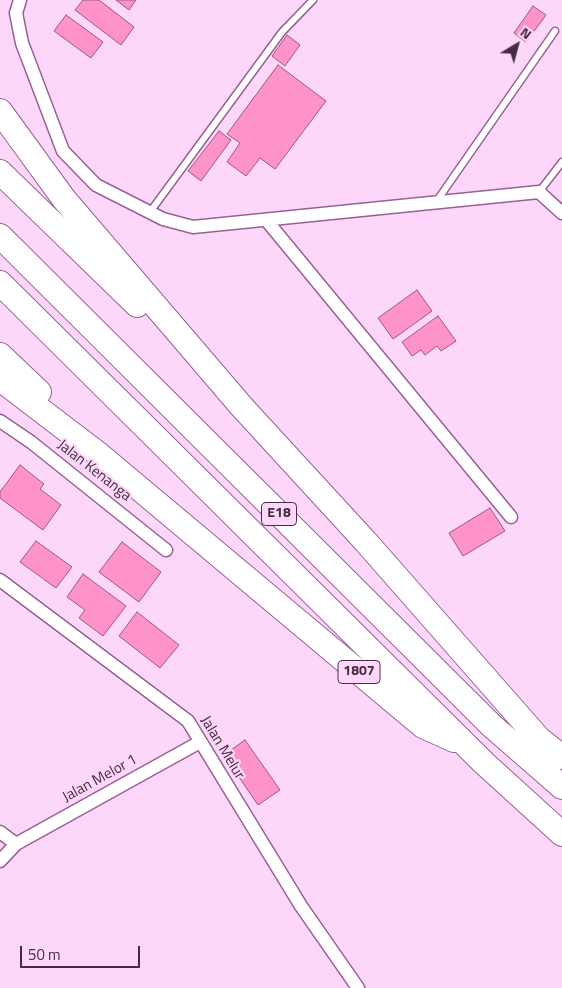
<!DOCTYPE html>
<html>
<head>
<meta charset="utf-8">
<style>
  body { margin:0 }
  #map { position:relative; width:562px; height:988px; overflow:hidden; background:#fdd7fa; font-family:"Titillium Web",sans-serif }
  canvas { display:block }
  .north { position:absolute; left:492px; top:20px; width:50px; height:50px; -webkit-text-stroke:4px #fdd7fa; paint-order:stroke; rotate:37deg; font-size:14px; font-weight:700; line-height:20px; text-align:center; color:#442c43 }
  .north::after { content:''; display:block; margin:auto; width:18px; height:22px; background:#442c43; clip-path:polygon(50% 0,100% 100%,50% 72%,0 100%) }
  .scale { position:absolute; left:20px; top:946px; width:120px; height:22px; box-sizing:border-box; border:2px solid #442c43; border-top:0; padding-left:6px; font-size:15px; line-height:18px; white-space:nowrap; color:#442c43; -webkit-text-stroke:4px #fdd7fa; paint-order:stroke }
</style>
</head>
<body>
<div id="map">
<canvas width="562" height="988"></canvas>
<div class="north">N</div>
<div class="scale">50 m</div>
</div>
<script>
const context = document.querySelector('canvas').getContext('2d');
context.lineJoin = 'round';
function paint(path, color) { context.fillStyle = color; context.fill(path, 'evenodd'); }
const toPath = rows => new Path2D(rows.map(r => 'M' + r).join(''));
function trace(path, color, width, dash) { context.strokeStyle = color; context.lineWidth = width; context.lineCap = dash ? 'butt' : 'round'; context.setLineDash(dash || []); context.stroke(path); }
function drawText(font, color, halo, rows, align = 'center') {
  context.font = font + ' "Titillium Web",sans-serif'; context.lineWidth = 4.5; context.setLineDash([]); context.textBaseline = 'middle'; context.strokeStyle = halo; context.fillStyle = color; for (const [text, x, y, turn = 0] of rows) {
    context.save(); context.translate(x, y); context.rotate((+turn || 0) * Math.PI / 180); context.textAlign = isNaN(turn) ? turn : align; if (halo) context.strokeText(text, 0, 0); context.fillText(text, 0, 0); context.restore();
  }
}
const building = toPath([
  [83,0,99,0,134,27,121,45,75,10,83,0],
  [116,0,136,0,129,10,116,0],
  [533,6,546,15,526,42,514,33,533,6],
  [66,15,103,42,91,58,54,31,66,15],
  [287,35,300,45,285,66,272,56,287,35],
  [278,65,326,101,275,169,260,158,246,176,227,162,240,143,227,134,278,65],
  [219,131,231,140,201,181,188,171,219,131],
  [417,290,432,311,393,339,378,318,417,290],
  [438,316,456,341,441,351,437,346,425,355,421,350,412,356,402,342,438,316],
  [20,465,44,484,40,489,61,505,43,530,0,498,0,492,20,465],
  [490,508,505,531,463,556,449,533,490,508],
  [36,541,72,567,56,588,20,562,36,541],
  [122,542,161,572,139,602,99,572,122,542],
  [83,574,126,606,103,636,79,618,85,610,67,597,83,574],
  [137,612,179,645,160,668,119,636,137,612],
  [245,740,280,790,258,805,224,755,245,740]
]);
paint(building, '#fe92ca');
trace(building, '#9f577c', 1);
const lane = toPath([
  [539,192,562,162],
  [436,202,555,31],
  [150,212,282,32,313,0]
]);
const street = toPath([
  [20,0,16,13,22,43,63,151,96,185,163,219,193,227,539,192,562,213],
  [267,221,511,517],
  [0,421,31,442,166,550],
  [0,580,188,721,301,906,358,988],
  [0,832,16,844],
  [0,861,16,844,200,742]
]);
const highway = toPath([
  [0,111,64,199,242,407,366,542,539,739,562,757],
  [0,172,137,305],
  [0,236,492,726,562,787],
  [0,283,484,763,562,834],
  [0,355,39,392],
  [0,379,97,453,423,726,454,740]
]);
trace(lane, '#996096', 9);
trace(street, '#996096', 15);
trace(highway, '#996096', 26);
trace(lane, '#fff', 6);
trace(street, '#fff', 12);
trace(highway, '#fff', 24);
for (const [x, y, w] of [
  [279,514,35],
  [359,672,42]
]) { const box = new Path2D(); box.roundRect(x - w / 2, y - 11.5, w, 23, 4); context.fillStyle = '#fdd7fa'; context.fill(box); trace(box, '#442c43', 1); }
drawText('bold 14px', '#442c43', null, [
  ["E18",279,514],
  ["1807",359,672]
]);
drawText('15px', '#442c43', '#fdd7fa', [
  ["Jalan Kenanga",94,471,38],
  ["Jalan Melur",222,748,59],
  ["Jalan Melor 1",100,779,-29]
]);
</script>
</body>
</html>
